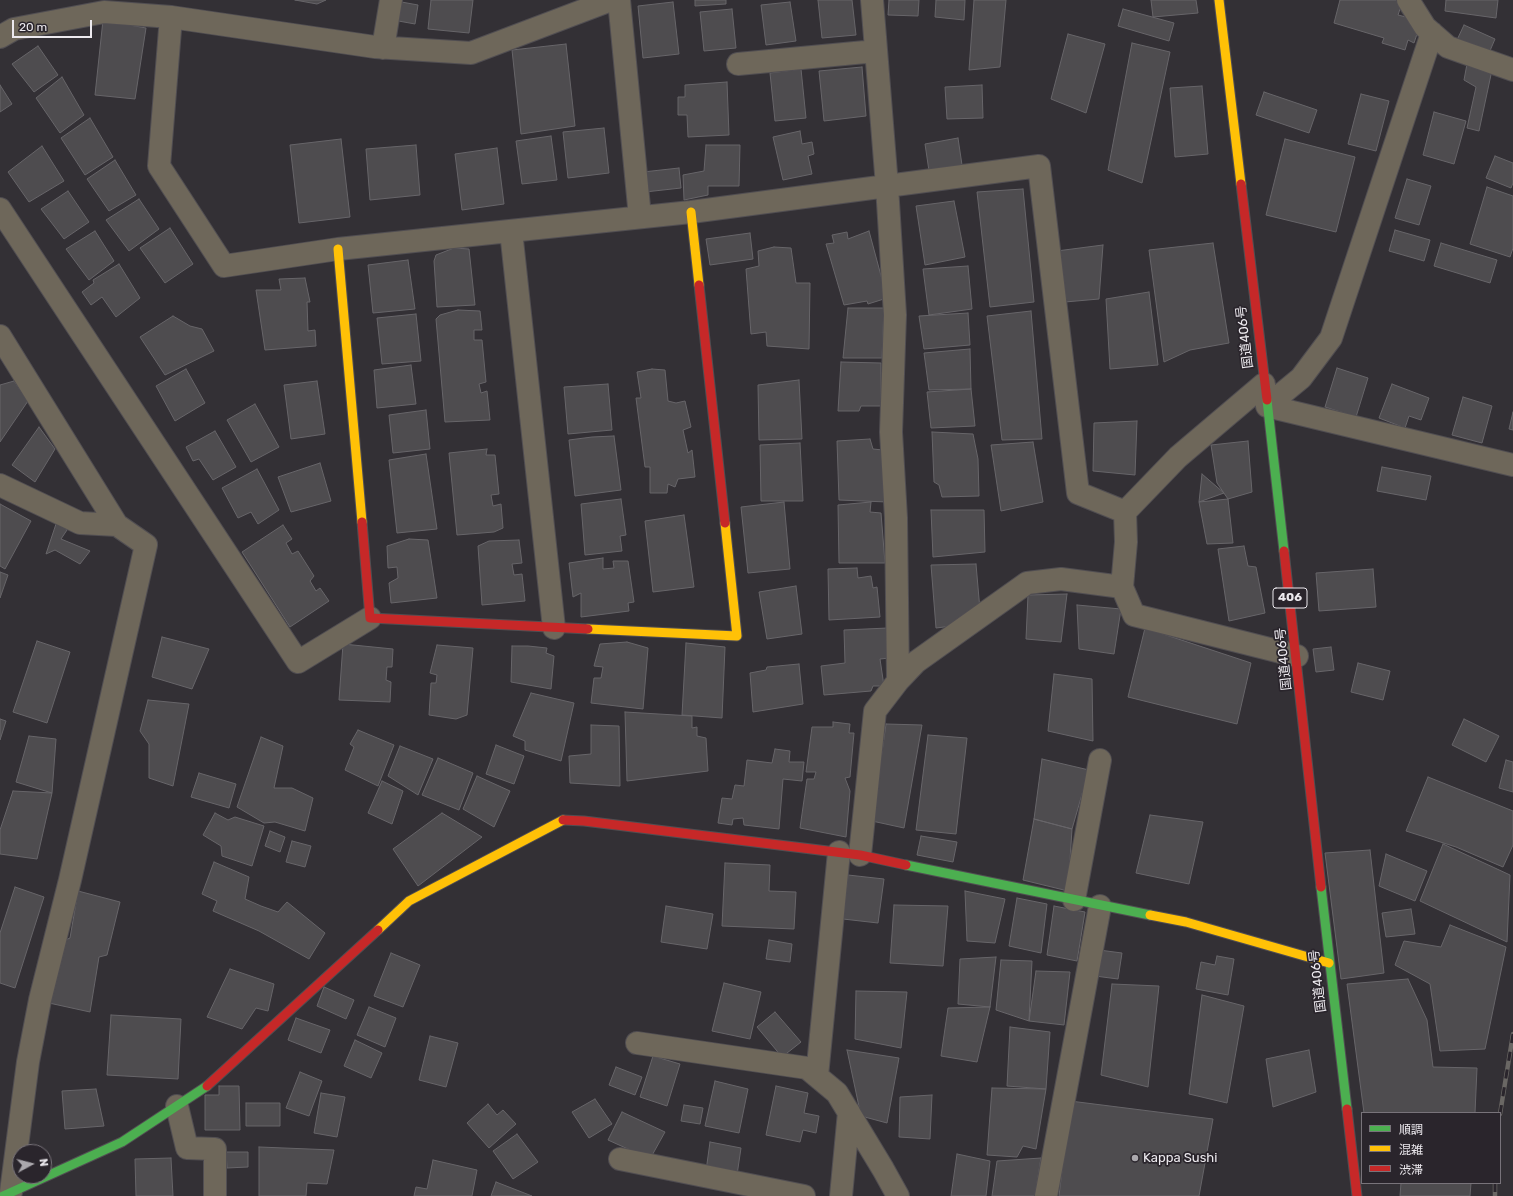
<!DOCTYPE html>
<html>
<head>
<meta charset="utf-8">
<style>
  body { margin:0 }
  #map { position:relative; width:1513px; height:1196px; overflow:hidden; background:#333035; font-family:Rubik,"Noto Sans JP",sans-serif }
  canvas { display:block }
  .legend { position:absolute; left:1361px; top:1112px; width:140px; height:72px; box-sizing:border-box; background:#2a252c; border:1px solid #78737a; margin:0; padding:5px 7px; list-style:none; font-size:12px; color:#ece9ee }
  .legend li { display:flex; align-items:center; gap:8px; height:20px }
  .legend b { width:20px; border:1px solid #78737a }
  .north { position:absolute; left:12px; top:1144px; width:40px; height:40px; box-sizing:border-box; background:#2a252c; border:1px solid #78737a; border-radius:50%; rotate:83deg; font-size:11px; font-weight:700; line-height:16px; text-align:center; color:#ece9ee }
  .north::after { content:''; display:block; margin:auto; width:14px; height:18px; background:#aba8ad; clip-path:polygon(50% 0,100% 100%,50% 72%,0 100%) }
  .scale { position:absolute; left:12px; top:20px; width:80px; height:18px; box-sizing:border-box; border:2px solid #ece9ee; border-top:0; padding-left:5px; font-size:12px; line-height:14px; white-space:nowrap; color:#ece9ee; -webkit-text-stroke:3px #2a252c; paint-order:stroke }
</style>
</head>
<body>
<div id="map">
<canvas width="1513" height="1196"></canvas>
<ul class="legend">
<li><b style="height:5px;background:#4caf50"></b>順調</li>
<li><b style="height:5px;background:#ffc107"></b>混雑</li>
<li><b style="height:5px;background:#c62828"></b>渋滞</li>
</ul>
<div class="north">N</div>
<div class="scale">20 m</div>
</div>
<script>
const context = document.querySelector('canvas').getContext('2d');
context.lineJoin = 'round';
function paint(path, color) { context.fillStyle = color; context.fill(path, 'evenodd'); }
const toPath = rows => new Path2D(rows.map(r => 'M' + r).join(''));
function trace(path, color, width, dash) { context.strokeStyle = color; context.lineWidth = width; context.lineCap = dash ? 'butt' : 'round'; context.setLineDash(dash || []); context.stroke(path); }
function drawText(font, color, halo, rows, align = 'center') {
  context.font = font + ' Rubik,"Noto Sans JP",sans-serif'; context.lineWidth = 3.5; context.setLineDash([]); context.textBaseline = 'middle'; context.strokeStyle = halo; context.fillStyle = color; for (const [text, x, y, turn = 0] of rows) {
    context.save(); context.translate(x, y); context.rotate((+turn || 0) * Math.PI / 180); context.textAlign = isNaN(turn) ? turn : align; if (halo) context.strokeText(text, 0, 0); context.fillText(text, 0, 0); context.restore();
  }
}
const building = toPath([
  [295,0,326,0,317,4,295,0],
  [431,0,473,0,469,33,428,29,431,0],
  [695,0,726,0,726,4,695,6,695,0],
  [818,0,852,0,856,35,822,38,818,0],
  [889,0,919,0,918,16,888,15,889,0],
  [936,0,965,0,964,20,935,17,936,0],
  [974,0,1006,0,1000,67,969,70,974,0],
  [1151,0,1196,0,1198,13,1153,17,1151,0],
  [1340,0,1403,0,1398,15,1410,18,1420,25,1414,43,1408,40,1405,50,1382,43,1384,38,1334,23,1340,0],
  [1446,0,1498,0,1496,18,1445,11,1446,0],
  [396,1,418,5,415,24,393,20,396,1],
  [673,2,679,54,643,58,638,6,673,2],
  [790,2,796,41,766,45,761,5,790,2],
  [732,9,736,48,704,51,700,12,732,9],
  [1123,9,1174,23,1169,41,1118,26,1123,9],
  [103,20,146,28,135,99,95,95,103,20],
  [1464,25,1495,39,1489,53,1457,40,1464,25],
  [1068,34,1105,44,1086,113,1051,99,1068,34],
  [1132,43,1170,52,1142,183,1108,170,1132,43],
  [566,44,575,126,521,134,512,50,566,44],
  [38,46,58,75,34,92,12,64,38,46],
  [1467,64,1492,70,1479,131,1467,128,1476,87,1464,80,1467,64],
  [862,67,866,116,824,121,819,71,862,67],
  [801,69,806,118,775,121,770,73,801,69],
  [62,77,84,115,60,133,36,98,62,77],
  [727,82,729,135,688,137,687,115,678,115,678,97,685,97,685,85,727,82],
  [0,85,12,104,0,112,0,85],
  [982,85,983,118,947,119,945,87,982,85],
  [1202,86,1208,154,1175,157,1170,88,1202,86],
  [1264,92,1317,110,1309,133,1256,115,1264,92],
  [1361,94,1389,101,1376,151,1348,144,1361,94],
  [1434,112,1466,121,1454,164,1423,155,1434,112],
  [90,118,113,157,85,175,61,138,90,118],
  [604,128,609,173,568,178,563,132,604,128],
  [800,131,802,144,812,142,814,154,808,156,812,174,783,180,773,137,800,131],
  [551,136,557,180,522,184,516,141,551,136],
  [958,138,962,165,929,171,925,144,958,138],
  [341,139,350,217,299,223,290,145,341,139],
  [1285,139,1355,157,1336,232,1266,215,1285,139],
  [416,145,420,195,370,200,366,149,416,145],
  [706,145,740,145,739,186,708,186,708,195,684,200,683,175,704,171,706,145],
  [42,146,64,181,29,202,8,172,42,146],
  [497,148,504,204,462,210,455,154,497,148],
  [1495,156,1513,163,1513,183,1511,188,1486,178,1495,156],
  [115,160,136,195,109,211,87,179,115,160],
  [679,168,681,188,645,192,643,172,679,168],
  [1407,179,1431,186,1419,225,1395,218,1407,179],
  [1487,187,1513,196,1513,248,1510,257,1470,244,1487,187],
  [1023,189,1034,302,990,307,977,192,1023,189],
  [68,191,89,222,64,239,41,209,68,191],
  [139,199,159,229,129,251,106,220,139,199],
  [954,201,965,257,925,265,916,206,954,201],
  [170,228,193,264,165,283,140,248,170,228],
  [1395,230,1430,240,1424,261,1389,251,1395,230],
  [95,231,114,261,89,280,66,249,95,231],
  [869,231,887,298,868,304,867,301,844,305,826,244,834,243,832,235,847,232,848,239,869,231],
  [750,233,753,259,710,265,706,239,750,233],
  [1213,243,1229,343,1190,350,1164,362,1149,250,1213,243],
  [1441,243,1497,260,1490,283,1434,266,1441,243],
  [1103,245,1099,299,1065,302,1049,252,1103,245],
  [774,247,791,248,796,283,810,283,809,349,767,346,766,332,751,334,746,269,759,266,758,251,774,247],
  [454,248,469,249,475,305,437,307,434,261,436,255,454,248],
  [408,260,415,309,373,313,368,265,408,260],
  [119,264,140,298,116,317,102,297,91,305,82,292,94,283,93,280,119,264],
  [968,266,972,309,929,315,923,269,968,266],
  [305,278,310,302,307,302,308,331,315,330,316,346,265,350,256,290,281,290,279,279,305,278],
  [1149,292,1158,365,1110,369,1106,299,1149,292],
  [848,308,884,308,882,358,843,358,848,308],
  [458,310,480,311,482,330,474,330,474,340,482,340,486,382,479,384,481,393,487,391,490,420,445,422,436,319,440,315,458,310],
  [1031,311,1042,439,1002,440,987,316,1031,311],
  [968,313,970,345,924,349,919,316,968,313],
  [416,314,421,361,382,364,377,318,416,314],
  [173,316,190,326,202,329,214,351,165,375,140,337,173,316],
  [970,349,971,389,929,390,924,353,970,349],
  [841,362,881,363,881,406,861,406,859,411,838,411,841,362],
  [411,365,416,404,377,408,374,370,411,365],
  [1337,368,1368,378,1356,417,1325,407,1337,368],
  [186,369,205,403,175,421,156,386,186,369],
  [652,369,665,370,668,401,676,403,685,401,691,427,683,430,688,453,692,450,695,477,678,479,675,487,668,484,667,493,650,493,650,467,645,467,636,398,641,398,637,372,652,369],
  [799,380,802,439,759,440,758,385,799,380],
  [14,381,28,401,0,442,0,385,14,381],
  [317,381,325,434,291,439,284,385,317,381],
  [608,384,612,430,568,434,564,387,608,384],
  [1392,384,1429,398,1421,420,1409,416,1405,428,1379,418,1392,384],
  [971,389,975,426,931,428,927,392,971,389],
  [1463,397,1492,406,1482,443,1452,435,1463,397],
  [255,404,279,447,251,462,227,420,255,404],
  [426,410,430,449,393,453,389,415,426,410],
  [1513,412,1513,430,1509,429,1513,412],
  [1137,421,1135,475,1093,471,1094,423,1137,421],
  [39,427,55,449,35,482,12,465,39,427],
  [215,431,236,467,213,480,199,459,193,461,186,447,215,431],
  [932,432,973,434,978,459,979,496,942,497,939,485,934,482,932,432],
  [614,436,621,490,575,496,569,440,592,437,614,436],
  [870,439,873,449,883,450,887,502,839,500,837,441,870,439],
  [1248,441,1252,492,1228,499,1217,483,1211,445,1248,441],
  [1033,442,1043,502,1001,511,991,445,1033,442],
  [800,443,803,501,761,501,760,445,800,443],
  [487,449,486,455,495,455,499,494,491,495,493,506,501,504,503,528,494,532,457,535,449,453,487,449],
  [426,454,437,529,397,533,389,460,426,454],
  [320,463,331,501,291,512,278,477,320,463],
  [1382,467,1431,476,1426,500,1377,491,1382,467],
  [257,469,279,510,258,524,251,512,238,518,222,488,257,469],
  [1202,474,1224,493,1199,502,1202,474],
  [621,499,626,535,620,536,622,551,585,555,581,504,621,499],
  [1228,499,1233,543,1207,544,1199,502,1228,499],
  [784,502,790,569,748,573,741,507,784,502],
  [871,502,870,512,881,513,885,563,839,563,838,505,871,502],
  [0,504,31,521,5,569,0,566,0,504],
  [931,510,984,510,985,552,933,557,931,510],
  [684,515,694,587,653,592,645,521,684,515],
  [57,521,67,530,61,539,90,551,80,564,55,550,46,554,57,521],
  [283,525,292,539,286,543,292,554,298,551,314,576,310,581,316,591,320,588,329,601,290,627,242,552,283,525],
  [409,539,428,540,437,598,391,603,389,583,398,578,397,567,388,568,387,546,409,539],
  [519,540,522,563,512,564,514,575,522,574,525,601,482,605,478,546,489,541,519,540],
  [1244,546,1248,566,1256,567,1265,613,1229,621,1218,549,1244,546],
  [603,558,603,569,614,568,613,561,628,561,634,602,628,603,629,611,581,617,581,593,573,597,569,563,603,558],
  [976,564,980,610,952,626,936,628,931,565,976,564],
  [857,568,858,578,871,576,873,588,877,587,880,617,829,620,828,569,857,568],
  [1373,569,1376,607,1319,611,1316,573,1373,569],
  [0,572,8,575,0,598,0,572],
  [796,586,802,634,767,639,759,592,796,586],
  [1067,594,1061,642,1026,639,1028,595,1067,594],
  [1077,605,1121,609,1114,654,1079,649,1077,605],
  [888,628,890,658,880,659,884,686,873,686,871,691,824,695,821,666,845,663,844,630,888,628],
  [1145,628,1251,663,1237,724,1128,697,1145,628],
  [162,637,209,649,192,689,152,677,162,637],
  [37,641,70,652,47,723,13,712,37,641],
  [627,642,648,648,643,709,591,703,594,678,601,678,603,667,594,666,600,644,627,642],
  [686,643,725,647,722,718,682,715,686,643],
  [343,644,393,649,392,667,387,667,386,680,391,682,390,702,339,700,343,644],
  [437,645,473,648,467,715,456,719,429,715,431,683,436,683,437,675,430,673,437,645],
  [512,646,528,646,547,648,546,653,554,656,551,689,511,682,512,646],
  [1331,647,1334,670,1316,672,1313,649,1331,647],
  [1358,663,1390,671,1383,700,1351,692,1358,663],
  [799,664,803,704,753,712,750,673,766,670,767,667,799,664],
  [1054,674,1092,679,1093,741,1048,731,1054,674],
  [531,693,574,703,561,761,525,750,525,741,513,736,531,693],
  [148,700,189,704,173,786,149,778,149,744,140,731,148,700],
  [625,712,692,716,692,728,697,727,697,736,706,738,708,771,627,781,625,712],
  [0,719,6,721,0,740,0,719],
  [1464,719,1499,736,1486,762,1452,745,1464,719],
  [833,722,850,724,849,733,854,733,850,777,845,778,850,791,846,837,800,828,807,779,814,779,816,772,806,772,812,727,833,727,833,722],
  [886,724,922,725,904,828,872,821,886,724],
  [591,725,619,726,620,786,570,783,569,756,591,754,591,725],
  [358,730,394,745,378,786,345,770,354,747,350,744,358,730],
  [928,735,967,738,956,834,916,830,928,735],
  [29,736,56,739,52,793,16,782,29,736],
  [261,737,283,746,274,788,292,788,313,798,305,831,275,822,264,823,237,807,261,737],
  [496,745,524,756,514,784,486,774,496,745],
  [400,746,433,759,418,795,388,776,400,746],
  [775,749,790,751,789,762,804,762,802,781,783,779,779,829,744,825,743,818,733,819,732,825,718,823,722,798,732,799,735,785,744,786,747,760,772,763,775,749],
  [438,758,473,773,459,810,422,795,438,758],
  [1042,759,1089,770,1072,829,1034,819,1042,759],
  [1506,760,1513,762,1513,792,1499,788,1506,760],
  [199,773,236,784,229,808,191,797,199,773],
  [477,776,510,791,494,827,463,809,477,776],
  [1428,777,1513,811,1513,845,1503,867,1456,847,1406,831,1428,777],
  [382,781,403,791,392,824,368,813,382,781],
  [13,791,52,793,37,859,0,854,0,830,13,791],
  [215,813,228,820,235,817,264,826,252,866,222,856,221,846,203,835,215,813],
  [442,813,482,837,418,886,393,849,442,813],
  [1150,815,1203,822,1189,884,1136,873,1150,815],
  [1034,819,1072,829,1068,891,1023,880,1034,819],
  [270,831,285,837,280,852,265,846,270,831],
  [921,836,957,842,953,862,917,855,921,836],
  [292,841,311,846,305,867,286,862,292,841],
  [1443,844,1510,875,1507,942,1420,901,1443,844],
  [1370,850,1384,973,1341,979,1325,853,1370,850],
  [1386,854,1427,871,1415,901,1379,886,1386,854],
  [214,862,249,877,245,899,261,906,278,912,287,902,325,933,309,959,259,931,213,911,217,901,202,894,214,862],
  [725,863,770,865,769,891,796,892,794,929,722,926,725,863],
  [848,875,884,879,878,923,843,919,848,875],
  [15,887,44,897,15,988,0,983,0,933,15,887],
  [78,891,120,902,107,955,99,957,90,1012,49,1003,63,941,70,938,78,891],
  [965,891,1005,899,995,943,967,941,965,891],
  [1017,898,1047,904,1041,953,1009,946,1017,898],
  [894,905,948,906,943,966,890,963,894,905],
  [666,906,713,914,707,949,661,942,666,906],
  [1054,906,1085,912,1077,961,1047,955,1054,906],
  [1411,909,1415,934,1386,937,1382,913,1411,909],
  [1450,925,1506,947,1485,1049,1440,1051,1430,984,1395,965,1404,941,1441,947,1450,925],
  [769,940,792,944,790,962,766,959,769,940],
  [1099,950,1122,953,1118,979,1095,976,1099,950],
  [391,953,420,965,403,1007,374,996,391,953],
  [1217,956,1234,959,1228,995,1196,989,1201,962,1215,965,1217,956],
  [996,957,990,1007,958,1004,960,959,996,957],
  [1001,960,1032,961,1029,1021,996,1010,1001,960],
  [230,969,274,984,268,1011,256,1008,242,1029,207,1017,230,969],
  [1036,971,1070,972,1064,1025,1029,1021,1036,971],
  [1408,979,1427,1020,1433,1067,1477,1068,1475,1113,1364,1113,1347,984,1408,979],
  [724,983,761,992,750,1039,712,1031,724,983],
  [1112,984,1159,986,1148,1087,1101,1075,1112,984],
  [324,987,354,1000,346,1019,317,1006,324,987],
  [856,991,907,992,901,1048,855,1039,856,991],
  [1202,995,1244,1006,1227,1103,1189,1094,1202,995],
  [369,1007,396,1018,385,1047,357,1035,369,1007],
  [990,1007,977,1062,941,1056,948,1008,990,1007],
  [775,1012,801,1042,782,1057,757,1027,775,1012],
  [111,1015,181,1019,178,1079,107,1075,111,1015],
  [296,1018,330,1030,321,1053,288,1040,296,1018],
  [1010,1027,1050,1032,1046,1089,1007,1086,1010,1027],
  [430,1036,458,1043,446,1087,419,1080,430,1036],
  [355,1040,382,1053,371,1078,344,1066,355,1040],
  [847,1050,899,1058,887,1123,861,1116,847,1050],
  [1309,1050,1316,1092,1273,1107,1266,1059,1309,1050],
  [653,1056,680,1064,667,1106,640,1097,653,1056],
  [616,1067,642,1077,635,1095,609,1085,616,1067],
  [300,1072,322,1081,309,1116,286,1108,300,1072],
  [715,1081,748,1089,739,1133,705,1126,715,1081],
  [219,1086,239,1086,240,1130,205,1130,205,1095,219,1095,219,1086],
  [776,1086,808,1093,804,1113,819,1116,816,1133,803,1130,800,1142,766,1135,776,1086],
  [992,1088,1046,1089,1036,1149,1023,1146,1017,1157,987,1155,992,1088],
  [96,1089,104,1126,65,1129,62,1091,96,1089],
  [321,1093,345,1097,337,1137,314,1133,321,1093],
  [932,1095,930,1139,899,1137,900,1097,932,1095],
  [595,1099,612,1124,589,1138,572,1112,595,1099],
  [1070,1101,1213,1119,1199,1196,1059,1196,1070,1101],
  [246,1103,280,1103,280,1126,246,1126,246,1103],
  [488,1104,497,1115,503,1110,516,1124,489,1148,467,1123,488,1104],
  [684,1105,703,1108,700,1124,681,1121,684,1105],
  [622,1112,665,1132,650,1159,608,1140,622,1112],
  [517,1134,538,1162,513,1179,493,1151,517,1134],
  [710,1142,741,1148,737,1175,706,1171,710,1142],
  [259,1147,334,1150,327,1184,307,1183,306,1196,259,1196,259,1147],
  [226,1152,248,1152,248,1167,227,1168,226,1152],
  [957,1154,990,1161,986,1196,951,1196,957,1154],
  [171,1158,173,1196,136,1196,135,1159,171,1158],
  [1041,1158,1035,1196,992,1196,997,1161,1041,1158],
  [433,1160,477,1170,472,1196,414,1196,416,1187,427,1189,433,1160],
  [496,1182,532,1196,491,1196,496,1182],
  [1401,1183,1471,1183,1470,1196,1400,1196,1401,1183]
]);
paint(building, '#4e4c4f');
trace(building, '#676569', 1);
const street = toPath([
  [619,0,640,217],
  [1408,0,1425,27,1448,47,1513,70],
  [171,17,159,166,224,266,338,249,691,212,887,186,872,0],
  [0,37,14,29,104,12,171,17,375,47,471,53,611,0],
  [383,48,391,0],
  [738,64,876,51],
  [0,209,298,662,370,618],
  [511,231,554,628],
  [0,336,117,525,146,545,70,880,40,1000,28,1062,11,1192],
  [1264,384,1178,457,1125,512,1126,542,1122,587,1134,615,1297,656],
  [1267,406,1301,378,1331,338,1432,33],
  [1267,406,1513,465],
  [0,485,80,523,117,525],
  [898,681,896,518,891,432,895,315,887,186,1039,166,1078,493,1125,512],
  [860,855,875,711,898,681,916,662,1027,583,1061,579,1122,587],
  [1074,900,1100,760],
  [637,1043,807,1068,837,1093,883,1169,898,1196],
  [817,1076,839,852],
  [177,1106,187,1148,215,1149,215,1196],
  [620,1159,804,1196],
  [841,1196,849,1112],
  [1046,1196,1100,906]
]);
const fast = toPath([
  [1267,400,1284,551],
  [906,865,1150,915],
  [1321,887,1347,1109],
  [3,1196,122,1142,207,1086]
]);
const slow = toPath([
  [1219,0,1241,184],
  [691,212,699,285],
  [338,249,362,522],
  [588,629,737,636,725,523],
  [1150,915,1186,922,1329,963],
  [378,930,409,901,563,820]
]);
const jam = toPath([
  [1241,184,1267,400],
  [699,285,725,523],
  [362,522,370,618,588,629],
  [1284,551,1321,887],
  [563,820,584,821,860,855,906,865],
  [207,1086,378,930],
  [1347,1109,1357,1196]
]);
trace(street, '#514e52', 24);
trace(fast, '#514e52', 11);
trace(slow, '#514e52', 11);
trace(jam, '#514e52', 11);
trace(street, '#6e675a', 22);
trace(fast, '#4caf50', 9);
trace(slow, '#ffc107', 9);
trace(jam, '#c62828', 9);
const rail = toPath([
  [1500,1114,1513,1034],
  [1495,1183,1495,1196]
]);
trace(rail, '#6a6764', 4.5);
trace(rail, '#2a252c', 3, [9]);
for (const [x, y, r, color] of [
  [1135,1158,4,"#aba8ad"]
]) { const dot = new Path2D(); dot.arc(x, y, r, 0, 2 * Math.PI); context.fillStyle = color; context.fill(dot); trace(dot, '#2a252c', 1.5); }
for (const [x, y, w] of [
  [1290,598,34]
]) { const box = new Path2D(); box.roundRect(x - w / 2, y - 10, w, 20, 3); context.fillStyle = '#2a252c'; context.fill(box); trace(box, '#ece9ee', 1); }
drawText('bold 12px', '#ece9ee', null, [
  ["406",1290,598]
]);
drawText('13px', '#ece9ee', '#2a252c', [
  ["国道406号",1245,337,-97],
  ["国道406号",1284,659,-96],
  ["国道406号",1318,981,-97]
]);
drawText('13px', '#ece9ee', '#2a252c', [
  ["Kappa Sushi",1143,1158]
], 'left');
</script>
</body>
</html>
